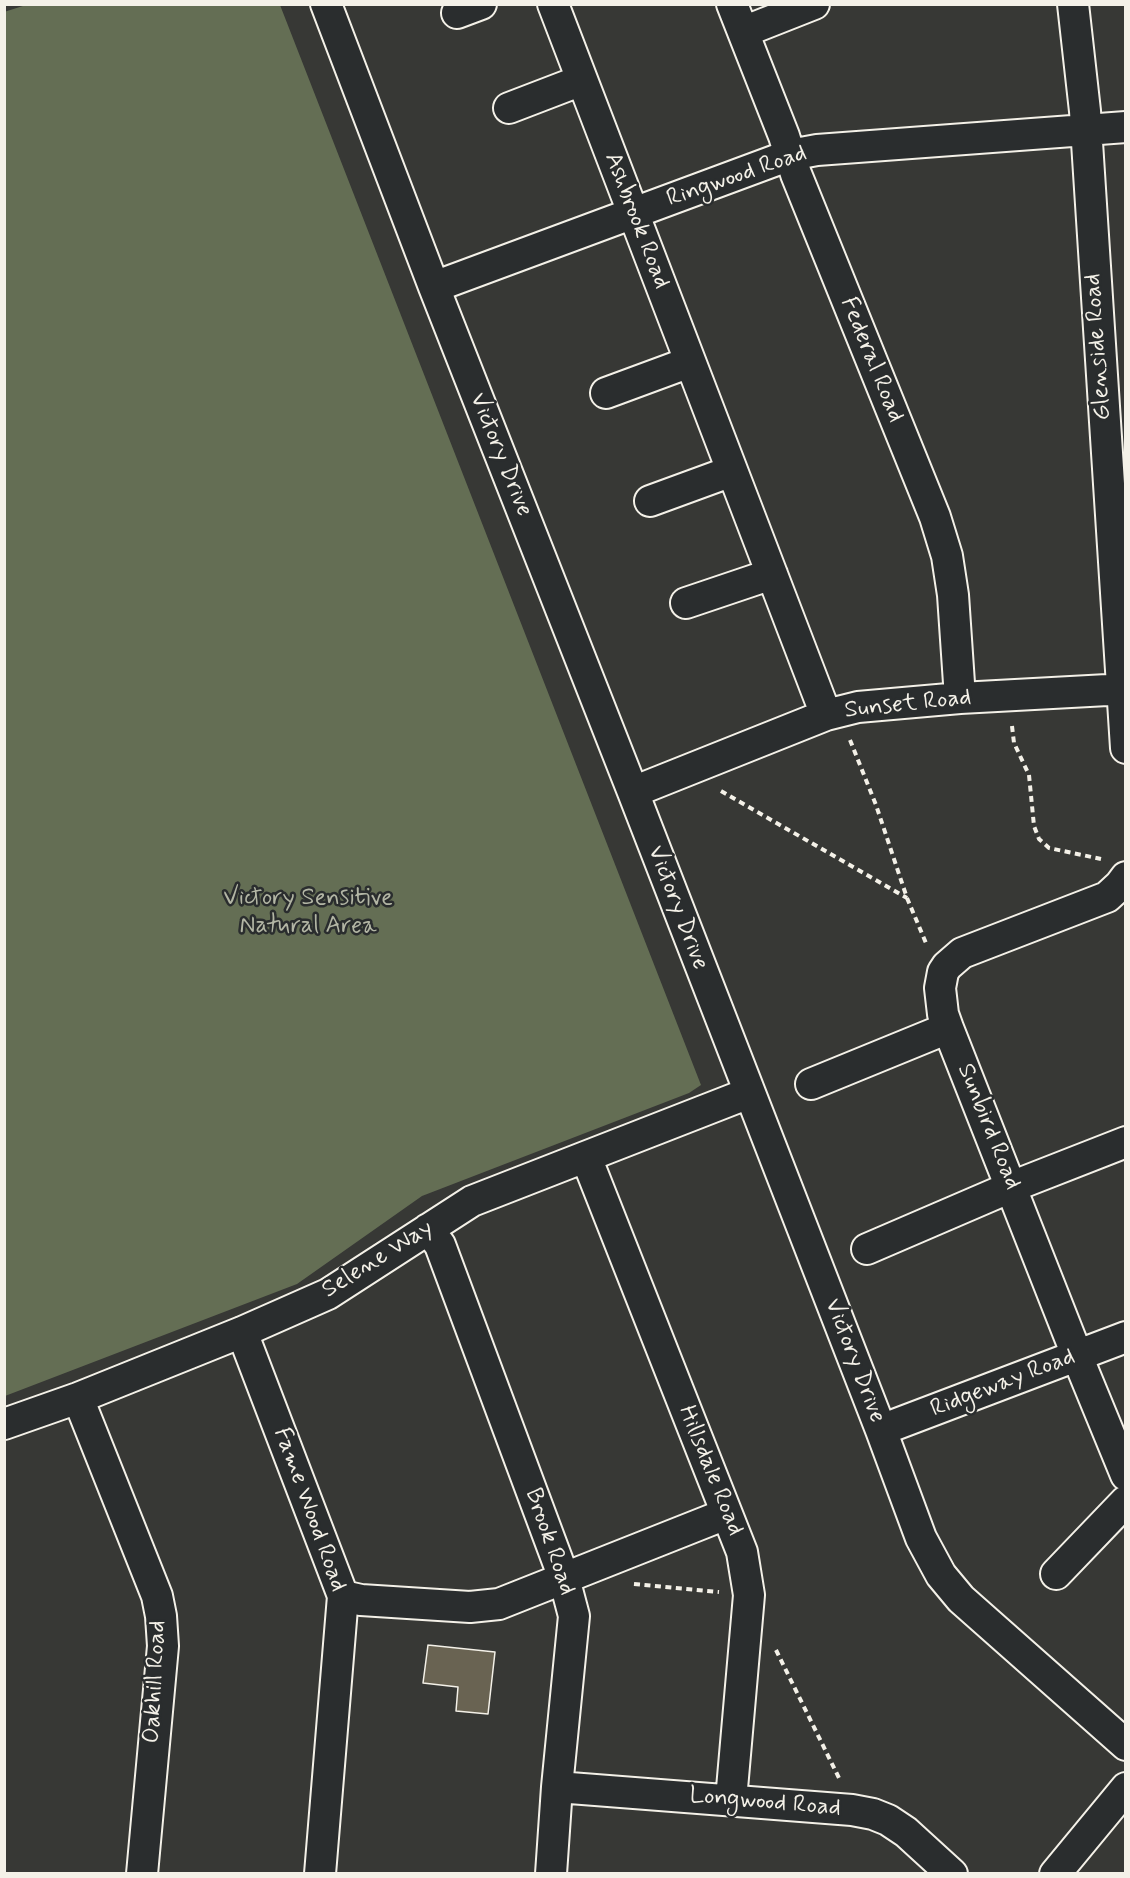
<!DOCTYPE html>
<html>
<head>
<meta charset="utf-8">
<style>
  body { margin:0 }
  #map { position:relative; width:1130px; height:1878px; overflow:hidden; background:#373835; font-family:Mynerve,sans-serif }
  canvas { display:block }
  .frame { position:absolute; inset:0; border:6px solid #f4f1e8; pointer-events:none }
</style>
</head>
<body>
<div id="map">
<canvas width="1130" height="1878"></canvas>
<div class="frame"></div>
</div>
<script>
const context = document.querySelector('canvas').getContext('2d');
context.lineJoin = 'round';
function paint(path, color) { context.fillStyle = color; context.fill(path, 'evenodd'); }
const toPath = rows => new Path2D(rows.map(r => 'M' + r).join(''));
function trace(path, color, width, dash) { context.strokeStyle = color; context.lineWidth = width; context.lineCap = dash ? 'butt' : 'round'; context.setLineDash(dash || []); context.stroke(path); }
function drawText(font, color, halo, rows, align = 'center') {
  context.font = font + ' Mynerve,sans-serif'; context.lineWidth = 5; context.setLineDash([]); context.textBaseline = 'middle'; context.strokeStyle = halo; context.fillStyle = color; for (const [text, x, y, turn = 0] of rows) {
    context.save(); context.translate(x, y); context.rotate((+turn || 0) * Math.PI / 180); context.textAlign = isNaN(turn) ? turn : align; if (halo) context.strokeText(text, 0, 0); context.fillText(text, 0, 0); context.restore();
  }
}
paint(toPath([
  [26,5,280,5,701,1085,689,1093,422,1196,297,1284,5,1396,4,12]
]), '#646e54');
const building = toPath([
  [428,1645,495,1652,488,1714,456,1711,458,1687,423,1683,428,1645]
]);
paint(building, '#696352');
trace(building, '#f4f1e8', 1.5);
const street = toPath([
  [326,4,434,287,633,792,881,1430,921,1538,941,1575,961,1599,1126,1745],
  [553,4,826,715],
  [732,4,784,136,796,174,935,517,947,556,953,595,960,698],
  [1073,4,1085,111,1126,748],
  [457,13,481,4],
  [743,32,814,4],
  [509,108,582,80],
  [434,287,790,155,817,150,1126,127],
  [606,393,690,362],
  [650,501,732,471],
  [686,603,772,574],
  [633,792,826,715,858,707,960,698,1126,689],
  [1126,877,1120,885,1107,897,962,953,947,966,943,972,940,988,943,1014,948,1028,1084,1373,1126,1475],
  [811,1084,948,1028],
  [586,1157,742,1552,749,1595,731,1800],
  [428,1229,440,1245,564,1578,574,1616,557,1787,551,1874],
  [867,1249,1011,1187,1126,1142],
  [242,1332,343,1596,320,1874],
  [78,1398,157,1596,161,1616,163,1646,142,1874],
  [4,1424,78,1398,242,1332,328,1294,472,1201,749,1093],
  [881,1430,1126,1337],
  [1056,1574,1126,1501],
  [343,1596,361,1600,470,1607,499,1604,726,1514],
  [557,1787,852,1810,873,1814,888,1820,906,1832,952,1874],
  [1055,1874,1126,1788]
]);
trace(street, '#f4f1e8', 34);
trace(toPath([
  [1012,726,1014,743,1029,775,1034,826,1039,839,1049,848,1101,859],
  [850,740,876,805,907,898,926,943],
  [721,791,907,898],
  [634,1584,719,1592],
  [776,1650,839,1778]
]), '#f4f1e8', 4, [6, 4.5]);
trace(street, '#2a2d2e', 30);
drawText('24px', '#f4f1e8', '#2a2d2e', [
  ["Ringwood Road",737,177,-19],
  ["Ashbrook Road",636,221,69],
  ["Glenside Road",1099,347,-94],
  ["Federal Road",871,360,68],
  ["Victory Drive",500,455,68],
  ["Sunset Road",908,705,-6],
  ["Victory Drive",677,908,69],
  ["Sunbird Road",988,1127,68],
  ["Selene Way",378,1260,-32],
  ["Victory Drive",854,1361,69],
  ["Ridgeway Road",1003,1384,-21],
  ["Hillsdale Road",710,1471,68],
  ["Fame Wood Road",309,1510,70],
  ["Brook Road",549,1542,71],
  ["Oakhill Road",156,1682,-87],
  ["Longwood Road",765,1803,5]
]);
drawText('24px', '#b3b6a5', '#2a2d2e', [
  ["Victory Sensitive",308,899],
  ["Natural Area",308,927]
]);
</script>
</body>
</html>
